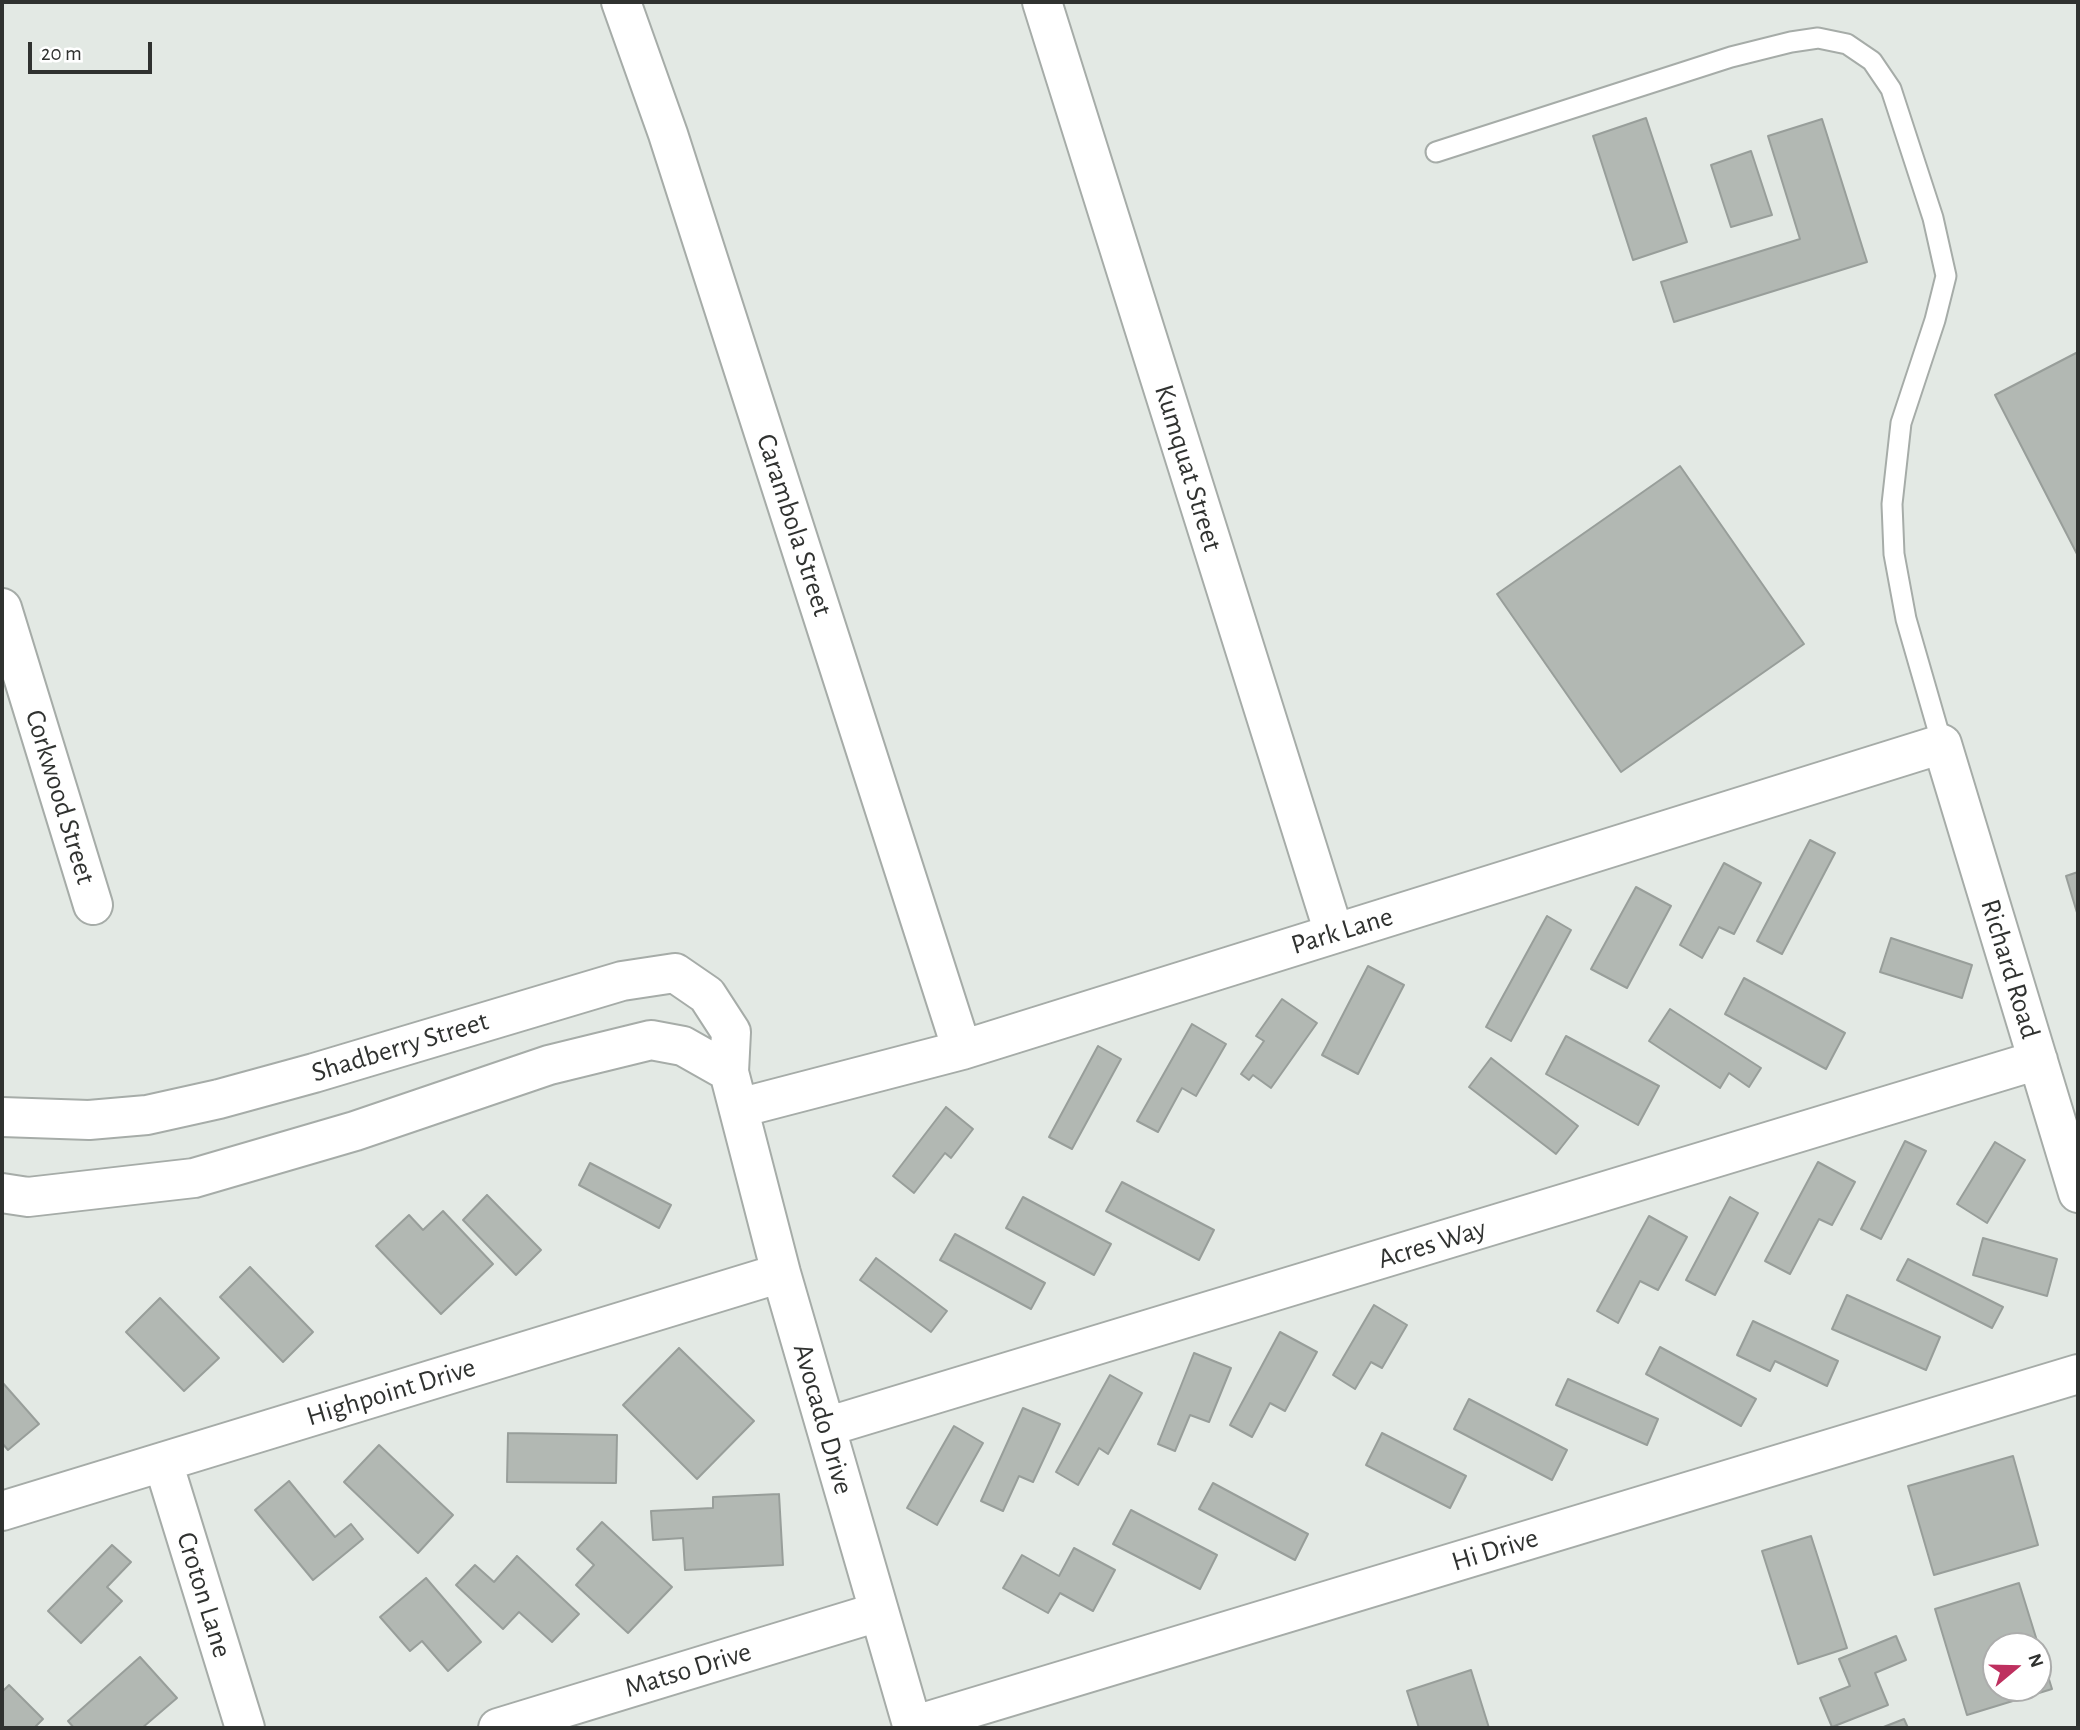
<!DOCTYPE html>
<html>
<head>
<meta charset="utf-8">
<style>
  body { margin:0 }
  #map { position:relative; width:2080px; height:1730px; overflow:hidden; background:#e3e9e4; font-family:"Alegreya Sans",sans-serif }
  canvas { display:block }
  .frame { position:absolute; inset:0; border:4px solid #303230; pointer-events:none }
  .north { position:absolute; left:1982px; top:1632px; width:70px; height:70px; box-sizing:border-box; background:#fff; border:2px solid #acadac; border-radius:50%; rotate:71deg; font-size:19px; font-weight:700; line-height:28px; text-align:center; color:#303230 }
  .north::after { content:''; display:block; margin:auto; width:24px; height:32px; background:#be305f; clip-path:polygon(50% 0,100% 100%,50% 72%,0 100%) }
  .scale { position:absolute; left:28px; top:42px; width:124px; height:32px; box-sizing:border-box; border:4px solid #303230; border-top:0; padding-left:9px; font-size:21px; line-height:24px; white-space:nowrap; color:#303230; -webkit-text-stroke:5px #fff; paint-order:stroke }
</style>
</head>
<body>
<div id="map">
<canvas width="2080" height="1730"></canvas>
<div class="frame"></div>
<div class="north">N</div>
<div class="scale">20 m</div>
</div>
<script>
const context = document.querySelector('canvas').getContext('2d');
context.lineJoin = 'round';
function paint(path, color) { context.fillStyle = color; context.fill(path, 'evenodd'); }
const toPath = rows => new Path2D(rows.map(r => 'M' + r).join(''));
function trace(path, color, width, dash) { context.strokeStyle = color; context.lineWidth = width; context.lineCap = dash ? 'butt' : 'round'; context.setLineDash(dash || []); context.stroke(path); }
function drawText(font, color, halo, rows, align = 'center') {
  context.font = font + ' "Alegreya Sans",sans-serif'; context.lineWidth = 5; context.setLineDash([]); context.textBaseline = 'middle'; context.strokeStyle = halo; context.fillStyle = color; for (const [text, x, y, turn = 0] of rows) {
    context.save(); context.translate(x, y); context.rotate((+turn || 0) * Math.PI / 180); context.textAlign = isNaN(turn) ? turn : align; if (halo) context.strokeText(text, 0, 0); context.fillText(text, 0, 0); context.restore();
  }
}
const building = toPath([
  [1646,118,1687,242,1633,260,1593,136,1646,118],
  [1822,119,1867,262,1674,322,1661,282,1800,239,1768,136,1822,119],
  [1751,151,1772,215,1731,227,1711,165,1751,151],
  [2078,352,2078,556,1995,395,2078,352],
  [1680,466,1804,644,1621,772,1497,594,1680,466],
  [1810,840,1835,853,1782,954,1757,941,1810,840],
  [1724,863,1761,883,1734,934,1719,927,1702,958,1680,945,1724,863],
  [2078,872,2078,916,2066,876,2078,872],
  [1636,887,1671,906,1627,988,1591,969,1636,887],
  [1547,916,1571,930,1511,1041,1486,1027,1547,916],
  [1891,938,1972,965,1962,998,1880,972,1891,938],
  [1368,966,1404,985,1358,1074,1322,1055,1368,966],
  [1744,978,1845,1033,1826,1069,1725,1014,1744,978],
  [1282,999,1317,1023,1271,1088,1253,1075,1249,1080,1241,1074,1264,1041,1256,1036,1282,999],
  [1670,1009,1761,1068,1749,1087,1729,1073,1720,1088,1649,1041,1670,1009],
  [1192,1024,1226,1044,1196,1096,1182,1088,1158,1132,1137,1121,1192,1024],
  [1566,1036,1659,1086,1638,1125,1546,1074,1566,1036],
  [1098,1046,1121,1059,1072,1149,1049,1137,1098,1046],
  [1491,1058,1578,1126,1556,1154,1469,1087,1491,1058],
  [946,1107,973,1129,951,1158,945,1153,914,1193,893,1176,946,1107],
  [1905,1141,1926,1151,1881,1239,1861,1229,1905,1141],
  [1995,1142,2025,1160,1987,1223,1957,1204,1995,1142],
  [1818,1162,1855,1182,1832,1225,1819,1219,1790,1274,1765,1261,1818,1162],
  [590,1163,671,1205,659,1228,579,1185,590,1163],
  [1122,1182,1214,1230,1199,1260,1106,1211,1122,1182],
  [487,1195,541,1250,516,1275,463,1220,487,1195],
  [1023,1197,1111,1244,1094,1275,1006,1228,1023,1197],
  [1730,1197,1758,1213,1715,1295,1686,1280,1730,1197],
  [443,1211,493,1264,441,1314,376,1246,409,1215,423,1230,443,1211],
  [1649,1216,1687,1237,1658,1290,1640,1281,1618,1323,1597,1311,1649,1216],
  [955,1234,1045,1283,1031,1309,940,1260,955,1234],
  [1983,1238,2057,1259,2047,1296,1973,1275,1983,1238],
  [876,1258,947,1311,931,1332,860,1280,876,1258],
  [1908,1259,2003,1307,1992,1328,1897,1280,1908,1259],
  [250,1267,313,1332,283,1362,220,1297,250,1267],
  [1847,1295,1940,1337,1926,1370,1832,1329,1847,1295],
  [160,1298,219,1358,184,1391,126,1332,160,1298],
  [1374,1305,1407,1325,1382,1368,1371,1362,1355,1389,1333,1375,1374,1305],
  [1753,1321,1838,1361,1827,1386,1775,1361,1770,1371,1737,1355,1753,1321],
  [1280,1332,1317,1352,1285,1411,1270,1403,1252,1437,1230,1425,1280,1332],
  [1660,1347,1756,1399,1741,1426,1646,1374,1660,1347],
  [679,1348,754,1421,697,1479,623,1405,679,1348],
  [1194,1353,1231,1368,1209,1422,1190,1415,1175,1451,1158,1444,1194,1353],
  [1110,1375,1142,1393,1108,1454,1099,1448,1078,1485,1056,1472,1110,1375],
  [1568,1379,1658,1419,1647,1445,1556,1405,1568,1379],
  [2,1382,39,1424,8,1450,2,1443,2,1382],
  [1469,1399,1567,1450,1552,1480,1454,1429,1469,1399],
  [1023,1408,1060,1424,1033,1482,1019,1476,1003,1511,981,1501,1023,1408],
  [954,1426,983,1443,937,1525,907,1508,954,1426],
  [508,1433,617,1435,616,1483,507,1482,508,1433],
  [1382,1433,1466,1476,1450,1508,1366,1465,1382,1433],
  [379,1445,453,1515,418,1553,344,1482,379,1445],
  [2013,1456,2038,1545,1934,1575,1908,1486,2013,1456],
  [289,1481,335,1537,351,1524,363,1539,313,1580,255,1510,289,1481],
  [1213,1483,1308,1534,1295,1560,1199,1509,1213,1483],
  [779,1494,783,1565,685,1570,683,1538,653,1540,651,1511,713,1508,713,1497,779,1494],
  [1131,1510,1217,1555,1200,1589,1113,1544,1131,1510],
  [602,1522,672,1587,628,1633,576,1585,594,1565,577,1549,602,1522],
  [1811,1536,1847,1648,1798,1664,1762,1551,1811,1536],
  [112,1545,131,1562,107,1587,122,1601,81,1643,48,1611,112,1545],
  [1074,1548,1115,1570,1093,1611,1060,1593,1048,1613,1003,1588,1022,1555,1059,1576,1074,1548],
  [517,1556,579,1614,552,1642,519,1612,503,1629,456,1585,475,1565,494,1582,517,1556],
  [426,1578,481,1642,448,1671,422,1641,410,1651,380,1617,426,1578],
  [2019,1583,2052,1689,1967,1715,1935,1609,2019,1583],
  [1996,1646,2038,1646,2038,1688,1996,1688,1996,1646],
  [1896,1636,1906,1660,1875,1673,1888,1705,1832,1727,1820,1698,1850,1686,1839,1659,1896,1636],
  [140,1657,177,1698,142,1728,74,1728,68,1721,140,1657],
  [1471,1670,1489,1728,1419,1728,1407,1691,1471,1670],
  [9,1685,43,1719,34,1728,2,1728,2,1692,9,1685],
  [1904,1719,1908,1728,1881,1728,1904,1719]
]);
paint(building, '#b2b8b3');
trace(building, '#989e9a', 2);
const lane = toPath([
  [1436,152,1731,57,1791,42,1818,38,1847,44,1872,61,1891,89,1933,218,1946,276,1935,320,1901,423,1892,504,1894,554,1906,619,1942,744]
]);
const street = toPath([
  [621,2,668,134,962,1050],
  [1042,2,1334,933],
  [2,608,93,905],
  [739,1108,962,1050,1942,744,2078,1193],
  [2,1117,89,1120,147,1115,219,1099,314,1073,622,981,675,973,707,995,731,1032,729,1072,781,1273,913,1728],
  [2,1193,28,1197,194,1178,355,1131,549,1065,651,1040,683,1046,729,1072],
  [826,1427,2038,1060],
  [163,1462,245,1728],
  [2,1511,781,1273],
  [912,1726,2078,1374],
  [498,1728,878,1612]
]);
trace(lane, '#a6aca8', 23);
trace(street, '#a6aca8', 42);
trace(lane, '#fff', 19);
trace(street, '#fff', 38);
drawText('28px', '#303230', '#fff', [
  ["Kumquat Street",1188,468,73],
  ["Carambola Street",794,525,72],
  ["Corkwood Street",60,797,73],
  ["Park Lane",1342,931,-17],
  ["Richard Road",2010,969,73],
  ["Shadberry Street",400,1047,-17],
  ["Acres Way",1432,1244,-17],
  ["Highpoint Drive",391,1392,-17],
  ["Avocado Drive",823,1419,74],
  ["Hi Drive",1495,1550,-17],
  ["Croton Lane",204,1595,73],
  ["Matso Drive",688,1670,-17]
]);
</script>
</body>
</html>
